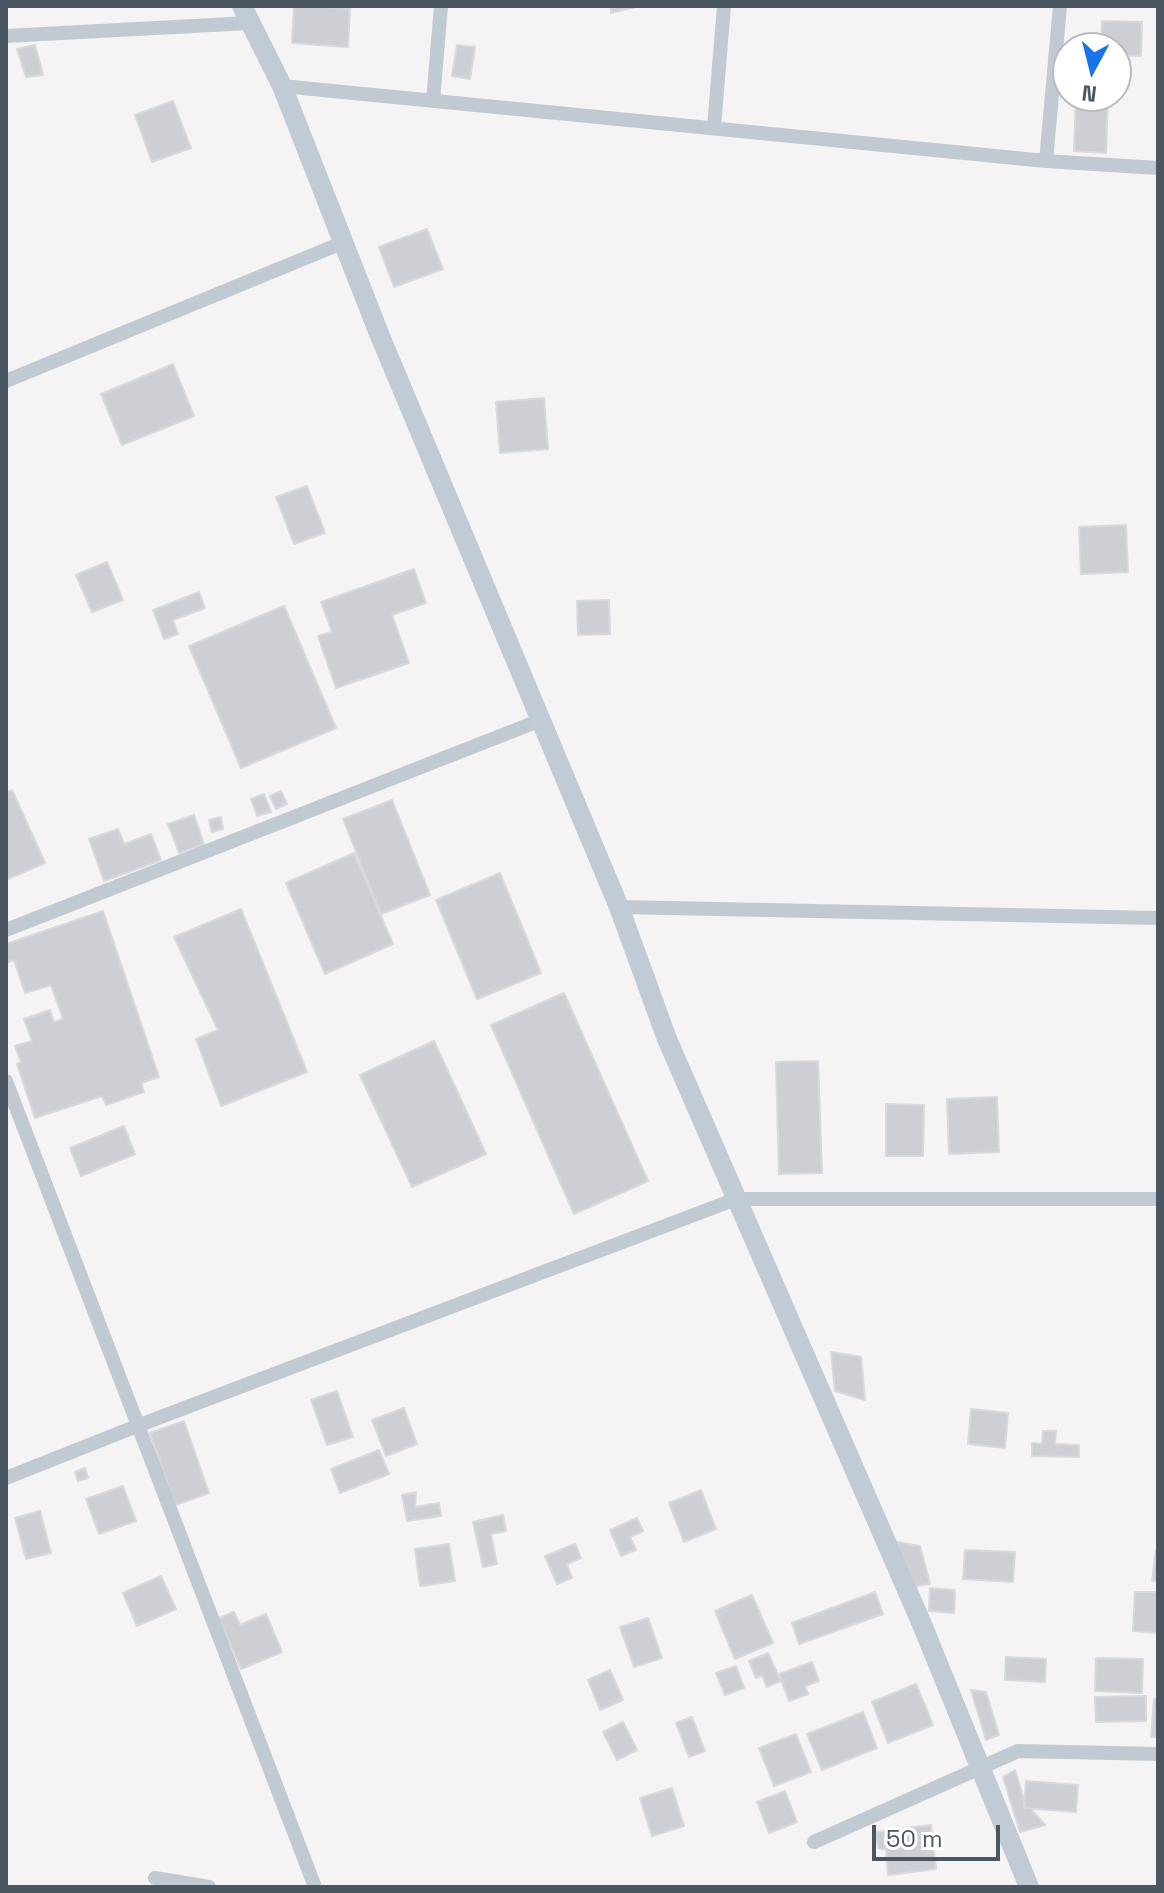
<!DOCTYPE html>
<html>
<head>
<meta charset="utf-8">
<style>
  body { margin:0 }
  #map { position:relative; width:1164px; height:1893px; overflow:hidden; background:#f5f3f3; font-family:"Space Grotesk",sans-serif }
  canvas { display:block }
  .frame { position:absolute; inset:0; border:8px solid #4a5661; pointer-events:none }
  .north { position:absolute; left:1052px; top:32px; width:80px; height:80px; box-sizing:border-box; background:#fff; border:2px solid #b7bbc0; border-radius:50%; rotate:187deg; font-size:22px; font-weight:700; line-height:32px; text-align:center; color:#4a5661 }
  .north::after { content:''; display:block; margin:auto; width:28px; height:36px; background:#1a73e8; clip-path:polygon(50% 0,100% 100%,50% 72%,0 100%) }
  .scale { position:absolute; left:872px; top:1825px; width:128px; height:36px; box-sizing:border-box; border:4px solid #4a5661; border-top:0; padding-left:10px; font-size:24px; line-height:28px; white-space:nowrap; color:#4a5661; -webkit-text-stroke:6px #fff; paint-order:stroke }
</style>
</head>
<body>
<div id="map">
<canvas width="1164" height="1893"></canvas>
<div class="frame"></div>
<div class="north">N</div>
<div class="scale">50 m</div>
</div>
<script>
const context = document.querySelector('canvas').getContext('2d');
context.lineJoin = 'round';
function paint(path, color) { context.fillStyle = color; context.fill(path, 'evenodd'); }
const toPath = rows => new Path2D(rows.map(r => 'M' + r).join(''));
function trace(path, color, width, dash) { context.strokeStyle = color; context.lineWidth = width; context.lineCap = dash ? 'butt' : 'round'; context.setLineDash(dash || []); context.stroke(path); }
const building = toPath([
  [294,6,350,8,348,47,292,43,294,6],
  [611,6,639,6,611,13,611,6],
  [1102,21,1142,22,1141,56,1116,55,1116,48,1101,48,1102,21],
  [35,45,43,75,26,77,17,49,35,45],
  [457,45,475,47,470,79,452,76,457,45],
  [1076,96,1108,96,1106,153,1074,151,1076,96],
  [173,101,191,148,152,162,135,115,173,101],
  [427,229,443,269,394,287,379,247,427,229],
  [173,364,194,416,122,445,101,394,173,364],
  [544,398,548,449,500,453,496,402,544,398],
  [307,486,325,533,294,544,276,497,307,486],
  [1126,525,1128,572,1081,574,1079,527,1126,525],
  [107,562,123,600,92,612,76,575,107,562],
  [414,569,426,603,392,615,409,663,336,688,318,636,332,632,321,602,414,569],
  [199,592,205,608,173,620,178,634,164,639,153,610,199,592],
  [609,600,610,634,578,635,577,601,609,600],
  [284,606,336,728,241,768,189,646,284,606],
  [12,790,45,863,6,880,6,793,12,790],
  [281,791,287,804,276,809,270,796,281,791],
  [264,794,271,812,257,816,251,799,264,794],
  [392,800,430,895,381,914,343,819,392,800],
  [194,815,204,844,179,853,168,824,194,815],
  [221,817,223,829,212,832,209,820,221,817],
  [118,829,124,844,151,834,161,860,104,881,89,839,118,829],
  [354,853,393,944,325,974,286,883,354,853],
  [500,873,541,973,477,999,436,900,500,873],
  [241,909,307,1072,221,1106,196,1039,218,1030,174,937,241,909],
  [103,911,159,1077,141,1083,144,1092,106,1105,102,1096,35,1118,17,1064,21,1062,15,1046,32,1041,24,1019,50,1010,54,1022,63,1019,51,985,25,993,14,960,6,963,6,944,103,911],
  [564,993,648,1181,574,1214,491,1025,564,993],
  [434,1041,486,1154,412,1187,360,1075,434,1041],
  [818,1061,822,1173,779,1174,776,1062,818,1061],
  [997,1097,999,1152,949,1154,947,1099,997,1097],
  [886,1104,924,1105,923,1156,886,1156,886,1104],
  [124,1126,135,1154,81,1176,70,1148,124,1126],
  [831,1352,861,1357,865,1400,835,1391,831,1352],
  [337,1391,353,1437,327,1445,311,1400,337,1391],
  [404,1408,417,1444,386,1456,372,1420,404,1408],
  [971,1409,1008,1413,1005,1448,968,1444,971,1409],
  [184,1421,209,1493,175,1505,150,1433,184,1421],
  [1043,1431,1056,1431,1055,1444,1079,1445,1079,1457,1032,1456,1032,1443,1042,1444,1043,1431],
  [379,1450,389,1474,340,1493,331,1469,379,1450],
  [85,1468,88,1478,78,1481,75,1472,85,1468],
  [123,1486,136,1521,99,1534,86,1499,123,1486],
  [701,1490,716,1529,684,1542,669,1503,701,1490],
  [416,1492,415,1507,439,1503,441,1516,407,1521,402,1495,416,1492],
  [40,1511,51,1553,26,1559,15,1518,40,1511],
  [503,1515,506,1531,491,1534,497,1564,483,1567,473,1522,503,1515],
  [637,1518,643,1531,630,1537,636,1550,621,1556,610,1530,637,1518],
  [897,1542,920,1546,930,1584,915,1586,897,1542],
  [449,1544,455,1581,420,1586,415,1549,449,1544],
  [575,1544,581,1558,567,1564,572,1578,557,1584,545,1556,575,1544],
  [965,1550,1015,1552,1013,1582,963,1579,965,1550],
  [1156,1550,1158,1550,1158,1581,1152,1581,1156,1550],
  [161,1576,176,1609,137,1626,123,1593,161,1576],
  [930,1588,955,1590,954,1613,929,1611,930,1588],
  [875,1592,883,1614,799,1644,792,1623,875,1592],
  [1135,1592,1158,1592,1158,1633,1133,1631,1135,1592],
  [752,1595,773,1643,735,1659,715,1611,752,1595],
  [234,1612,240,1625,266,1614,282,1652,241,1669,219,1618,234,1612],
  [648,1618,662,1658,634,1667,620,1627,648,1618],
  [768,1653,781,1681,767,1687,762,1675,756,1678,749,1661,768,1653],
  [1006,1657,1046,1659,1045,1682,1005,1680,1006,1657],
  [1096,1658,1143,1659,1142,1693,1095,1691,1096,1658],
  [812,1662,819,1681,805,1686,808,1694,789,1701,779,1674,812,1662],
  [736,1666,744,1688,725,1695,716,1673,736,1666],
  [610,1670,623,1700,600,1710,588,1680,610,1670],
  [916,1684,933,1725,888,1743,872,1702,916,1684],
  [971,1690,986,1692,999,1735,986,1740,971,1690],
  [1146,1696,1146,1721,1096,1722,1095,1697,1146,1696],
  [1154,1699,1158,1699,1158,1737,1151,1737,1154,1699],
  [863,1712,877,1748,822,1770,807,1734,863,1712],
  [692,1717,705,1751,689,1757,676,1723,692,1717],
  [623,1722,637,1750,617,1760,603,1732,623,1722],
  [796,1734,811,1772,774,1786,759,1748,796,1734],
  [1015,1770,1024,1800,1024,1808,1030,1808,1045,1825,1020,1832,1003,1777,1015,1770],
  [1026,1781,1078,1785,1076,1812,1024,1808,1026,1781],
  [672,1788,684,1826,652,1836,640,1798,672,1788],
  [785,1791,797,1822,769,1833,757,1802,785,1791],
  [931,1825,936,1869,888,1875,886,1850,878,1848,876,1832,931,1825]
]);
paint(building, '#cdcfd5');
trace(building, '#d7d9de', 2);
trace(toPath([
  [6,36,249,23],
  [282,86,1046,161,1158,168],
  [433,101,441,6],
  [714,127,724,6],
  [1046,161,1060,6],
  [6,381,342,243],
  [619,907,1158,918],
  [6,930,541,720],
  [6,1081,315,1887],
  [6,1478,137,1426,736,1199,1158,1199],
  [814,1842,1018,1751,1158,1754],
  [155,1878,209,1887]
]), '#c1cad2', 14);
trace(toPath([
  [242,6,282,86,380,336,619,907,667,1039,921,1622,1029,1887]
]), '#c1cbd6', 20);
</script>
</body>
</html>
